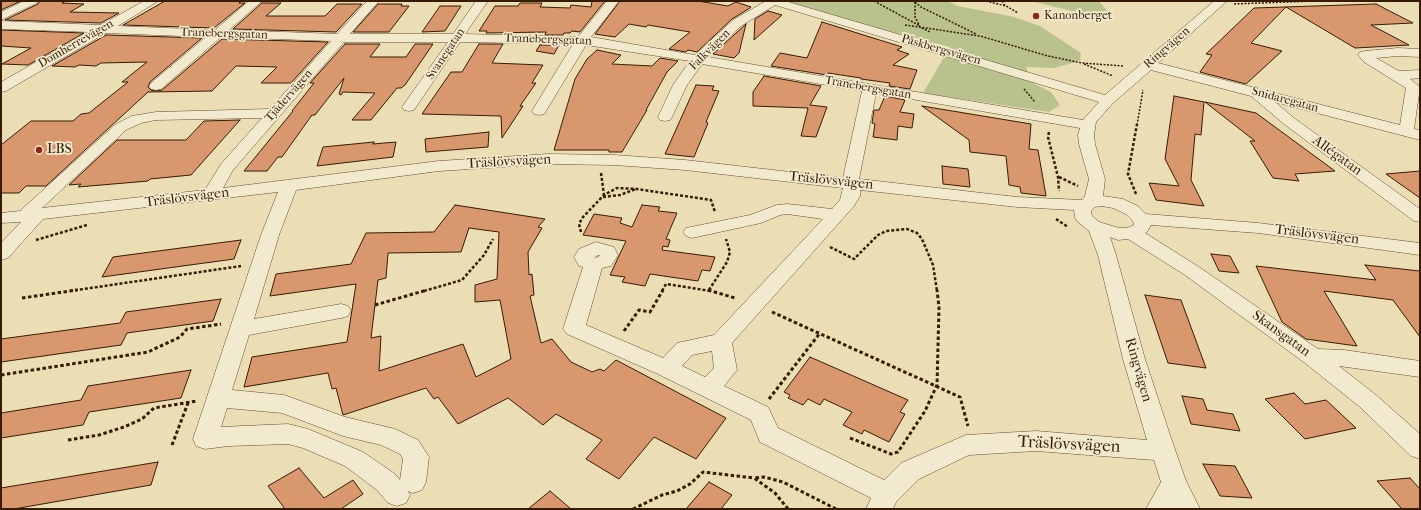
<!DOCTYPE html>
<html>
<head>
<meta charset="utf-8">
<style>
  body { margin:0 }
  #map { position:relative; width:1421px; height:510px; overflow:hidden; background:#ebdeb5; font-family:"IM FELL French Canon",serif }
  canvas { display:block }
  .frame { position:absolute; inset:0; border:2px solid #371b04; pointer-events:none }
</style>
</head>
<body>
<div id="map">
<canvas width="1421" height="510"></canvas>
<div class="frame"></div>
</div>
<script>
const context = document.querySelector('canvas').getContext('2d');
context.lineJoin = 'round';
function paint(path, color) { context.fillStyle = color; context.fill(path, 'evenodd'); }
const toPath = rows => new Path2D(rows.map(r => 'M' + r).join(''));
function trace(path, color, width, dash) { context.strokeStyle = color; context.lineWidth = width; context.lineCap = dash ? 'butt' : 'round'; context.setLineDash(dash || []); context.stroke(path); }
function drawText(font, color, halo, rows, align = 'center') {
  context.font = font + ' "IM FELL French Canon",serif'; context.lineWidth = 3.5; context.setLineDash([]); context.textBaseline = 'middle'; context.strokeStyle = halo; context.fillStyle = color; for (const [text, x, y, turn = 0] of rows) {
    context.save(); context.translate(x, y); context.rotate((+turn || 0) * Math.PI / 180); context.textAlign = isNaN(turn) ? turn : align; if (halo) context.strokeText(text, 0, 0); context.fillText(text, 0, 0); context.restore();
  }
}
paint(toPath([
  [770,1,947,1,958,6,1014,17,1040,26,1081,53,1080,61,1054,68,1026,67,1033,83,1051,92,1060,105,1049,112,923,93,950,47],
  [1031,1,1099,1,1108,12,1080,13]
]), '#b9c18c');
const building = toPath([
  [1,1,21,1,1,10,1,1],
  [40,1,66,1,62,3,84,4,70,12,119,13,101,23,5,20,38,4,40,1],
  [165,1,241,1,239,3,245,3,214,28,123,25,165,1],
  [592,1,605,1,580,32,572,31,570,33,564,33,563,35,545,35,546,32,486,33,487,31,479,31,495,6,518,6,520,3,542,3,540,7,570,8,571,5,591,7,592,1],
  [620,1,698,1,728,6,736,2,751,7,750,8,732,19,697,52,688,50,686,52,669,49,690,32,648,25,646,27,629,24,615,37,595,34,620,1],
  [262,3,281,3,266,16,325,16,337,4,362,4,336,32,233,29,262,3],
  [378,4,402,4,401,6,409,6,389,32,353,32,378,4],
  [1376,4,1413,23,1371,25,1409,45,1355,48,1286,7,1251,43,1282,51,1246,84,1200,72,1212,55,1206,54,1254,8,1376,4],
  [440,6,461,6,445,31,422,32,440,6],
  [768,11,782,15,754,40,755,19,768,11],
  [822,22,902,47,897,50,909,54,893,65,917,70,910,89,889,86,890,83,861,79,861,78,828,73,827,75,771,66,780,53,807,58,822,22],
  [746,24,739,53,734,58,713,54,746,24],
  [1,30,84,33,28,65,2,64,31,48,1,46,1,30],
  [106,35,202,38,150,82,148,87,151,90,156,91,162,90,222,39,328,42,291,83,261,83,277,67,236,66,212,91,148,92,46,186,26,186,19,193,1,193,1,145,31,121,73,121,81,114,89,113,128,82,122,82,147,62,101,63,96,66,79,65,75,67,52,66,106,35],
  [345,44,380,44,370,57,406,57,415,44,433,44,405,85,401,88,397,88,371,120,352,120,375,93,343,92,341,95,339,94,344,78,315,115,312,115,282,157,278,157,267,171,244,171,293,111,292,111,314,83,310,83,345,44],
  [479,44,503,44,492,63,543,65,532,83,536,83,520,106,523,106,502,138,501,116,422,114,451,72,462,72,479,44],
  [540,45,559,45,554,54,536,51,540,45],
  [597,50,621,55,612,64,652,66,660,58,678,61,667,72,646,110,647,110,622,152,609,152,609,150,554,150,575,79,587,59,597,50],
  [764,76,821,86,810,105,827,107,816,137,801,136,808,108,753,106,753,92,764,76],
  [696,85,714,86,712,90,719,91,706,122,708,123,694,157,665,154,696,85],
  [885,96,905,100,900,112,914,114,912,128,898,126,897,140,873,137,875,124,872,123,874,110,879,110,885,96],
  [1174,96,1204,102,1201,135,1195,134,1191,180,1204,206,1156,200,1149,183,1179,186,1165,159,1174,96],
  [1205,102,1256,113,1335,171,1295,174,1299,181,1273,178,1250,141,1255,141,1205,102],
  [922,106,1031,124,1029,149,1038,150,1046,196,1021,193,1020,187,1009,185,1006,156,970,152,969,140,922,106],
  [240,120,191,175,150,179,148,181,78,187,81,184,69,185,117,140,186,140,204,121,240,120],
  [489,132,488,147,426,152,425,139,489,132],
  [374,142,373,144,396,142,393,157,317,166,323,147,374,142],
  [942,166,968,169,970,187,943,184,942,166],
  [1420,171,1420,198,1386,174,1420,171],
  [455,205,545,219,538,227,542,228,528,252,529,275,532,274,534,295,530,296,541,343,552,339,571,362,592,372,600,369,604,371,616,360,726,418,696,459,654,437,619,479,586,459,602,440,556,414,543,425,508,398,458,424,438,397,434,399,426,388,343,415,336,388,332,389,328,373,244,387,252,357,347,342,356,284,270,296,276,274,351,264,366,233,434,232,455,205],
  [469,228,499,232,497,279,475,285,475,302,500,300,511,359,476,377,463,344,379,371,381,336,371,338,378,280,386,278,388,253,461,252,469,228],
  [642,205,660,207,658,211,677,213,666,239,670,240,668,247,663,246,662,250,715,257,710,271,702,270,698,281,650,274,645,286,622,282,625,277,610,275,626,241,583,235,594,214,622,218,620,223,632,227,642,205],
  [241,240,234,259,102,277,113,257,241,240],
  [1211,254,1230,256,1239,273,1219,271,1211,254],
  [1365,265,1420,271,1420,337,1393,300,1324,291,1357,346,1306,339,1282,322,1256,266,1376,280,1365,265],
  [1145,295,1181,300,1206,368,1168,363,1145,295],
  [221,299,213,321,127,333,121,345,1,362,1,339,120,323,126,312,221,299],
  [810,357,908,400,900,412,905,414,889,442,864,430,862,434,843,425,852,412,824,399,820,405,808,399,803,405,788,398,790,395,784,392,810,357],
  [191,370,181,398,89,412,83,425,1,438,1,413,81,400,88,386,191,370],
  [1294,393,1305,404,1326,400,1356,428,1305,439,1265,399,1294,393],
  [1182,396,1203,399,1207,410,1233,414,1240,431,1191,424,1182,396],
  [158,462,151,485,14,509,1,509,1,488,158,462],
  [1203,464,1235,466,1252,498,1220,496,1203,464],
  [299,468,324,498,353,480,363,494,341,509,285,509,268,486,299,468],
  [1410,478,1420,489,1420,509,1402,509,1377,481,1410,478],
  [709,482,732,495,721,509,686,509,709,482],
  [550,491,571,509,528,509,550,491]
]);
paint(building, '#d9976d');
trace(building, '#371b04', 1);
const minor = toPath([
  [24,1,39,1,37,3,1,20,1,12,24,1],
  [144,1,158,1,118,26,215,30,249,1,262,1,229,30,337,34,367,1,379,1,350,34,453,34,476,1,488,1,465,34,578,37,607,1,619,1,591,37,695,55,733,20,766,1,785,1,1105,95,1214,1,1227,1,1158,63,1400,125,1406,88,1364,62,1358,55,1360,52,1365,51,1398,48,1420,49,1420,57,1398,56,1376,58,1399,71,1420,70,1420,78,1410,79,1420,87,1414,129,1420,130,1420,140,1275,102,1294,118,1420,209,1420,222,1414,221,1284,124,1251,96,1151,70,1113,103,1096,122,1094,135,1095,144,1105,179,1103,196,1123,199,1138,206,1146,214,1258,223,1420,243,1420,255,1258,233,1151,225,1147,232,1145,233,1199,267,1318,349,1344,350,1420,361,1420,377,1339,366,1376,395,1420,434,1420,459,1411,456,1360,407,1305,363,1185,275,1128,239,1118,240,1110,237,1116,255,1145,359,1171,438,1186,481,1200,509,1146,509,1161,482,1154,460,1036,451,969,455,919,479,896,502,893,509,866,509,871,498,760,442,751,420,658,374,567,334,563,329,583,267,579,266,574,257,579,249,596,242,614,247,618,255,611,266,602,268,586,325,663,358,677,343,714,335,823,219,787,214,780,215,761,223,692,238,686,236,683,232,686,228,750,215,777,205,787,204,832,209,840,200,843,188,685,170,614,165,548,164,439,171,296,190,279,235,254,319,341,304,348,306,351,311,348,316,341,318,249,335,232,390,284,395,345,417,395,429,418,440,429,457,426,482,422,490,413,493,408,491,410,495,406,503,397,506,388,503,377,490,345,466,303,448,288,444,228,446,205,449,196,446,193,439,261,235,278,192,43,219,8,258,1,260,1,243,21,222,1,223,1,213,20,211,116,124,132,116,156,112,270,109,331,41,221,37,161,89,156,90,151,89,149,86,151,83,206,37,106,33,6,91,1,92,1,82,89,32,1,29,1,21,101,25,144,1],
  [775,5,1099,102,1083,120,708,57,741,26,775,5],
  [344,42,448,42,402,107,404,110,409,111,414,110,460,42,573,44,532,111,534,114,539,115,544,114,546,111,586,45,690,61,673,85,658,117,660,120,665,121,670,120,672,117,687,85,702,64,862,91,843,178,685,160,614,155,548,154,439,161,223,188,233,170,344,42],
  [876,93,1080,128,1078,135,1079,144,1089,179,1085,196,1082,200,1017,197,859,179,876,93],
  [262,118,221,164,205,190,42,208,126,130,141,123,156,120,262,118],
  [860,190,1017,207,1074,210,1075,218,1078,222,1089,231,1098,255,1123,359,1147,440,1036,431,966,435,901,463,884,480,778,428,768,407,724,386,737,370,732,343,854,206,860,196,860,190],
  [1102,206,1113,208,1126,214,1133,221,1134,225,1127,228,1119,228,1099,222,1092,216,1091,211,1095,207,1102,206],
  [598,255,600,255,598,257,594,258,598,255],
  [712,351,714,368,705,377,682,366,692,355,712,351],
  [227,408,282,413,343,436,381,445,400,454,403,459,400,480,395,474,363,452,308,429,288,424,221,427,227,408]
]);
trace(minor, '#644c30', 1);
trace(toPath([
  [874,1,920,26],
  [986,1,1006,6,1018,13],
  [1002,1,1005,6],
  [915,2,915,17,920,27,930,32],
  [915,2,921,7,976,34],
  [1234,4,1314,1],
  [905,25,980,36,1048,56,1082,63,1123,66],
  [1084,64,1113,76],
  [1024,89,1035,102],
  [1137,125,1143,90]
]), '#371b04', 1.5, [2, 1.5]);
trace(toPath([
  [1049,132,1048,137,1058,177,1059,191],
  [601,173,604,195],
  [1059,177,1078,186],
  [1136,194,1128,174,1137,124],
  [603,197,620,195,636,189],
  [1056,219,1068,227],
  [581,232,579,224,583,217,604,195,617,188,637,189,711,200,715,212],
  [36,240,87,225],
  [830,247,854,259,878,235,886,231,907,229,917,233,922,239,933,265,937,291],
  [709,290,727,262,730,252,726,239],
  [70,291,241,266],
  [424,291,462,280,484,255,493,239],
  [662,291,666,284,711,291]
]), '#371b04', 2.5, [3, 2]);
trace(toPath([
  [708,290,735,298],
  [22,298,77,290],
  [375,305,427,290],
  [772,312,960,397,968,426],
  [624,331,639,310,650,312,663,290],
  [1,375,148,352,180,337,187,329,221,324],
  [769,399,820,333],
  [850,438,891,454,898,452,925,411,937,385,939,307,937,290],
  [68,440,99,435,124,427,142,419,154,408,197,401],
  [172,445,188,403],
  [633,509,662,495,677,491,690,484,703,472,754,478],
  [788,509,775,493,754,478,764,477,783,482,836,509]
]), '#371b04', 3, [3.5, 2.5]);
paint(minor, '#f2eacf');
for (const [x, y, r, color] of [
  [1036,16,4,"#8f2418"],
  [39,150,4,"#8f2418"]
]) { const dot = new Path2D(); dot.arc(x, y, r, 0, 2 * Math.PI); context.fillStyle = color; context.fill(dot); trace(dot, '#f2eacf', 1.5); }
drawText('12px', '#371b04', '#f2eacf', [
  ["Kanonberget",1044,16]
], 'left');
drawText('12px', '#371b04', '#f2eacf', [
  ["Tranebergsgatan",224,34,2],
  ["Tranebergsgatan",548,40,2],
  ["Domherrevägen",76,44,-30],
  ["Ringvägen",1167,48,-41],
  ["Falkvägen",710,50,-45],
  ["Påskbergsvägen",941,50,16],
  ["Svanegatan",446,54,-56],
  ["Tranebergsgatan",868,88,10],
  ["Tjädervägen",289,96,-49],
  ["Snidaregatan",1285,100,15]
]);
drawText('14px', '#371b04', '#f2eacf', [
  ["LBS",47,150]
], 'left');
drawText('14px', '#371b04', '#f2eacf', [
  ["Allégatan",1337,156,36],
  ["Träslövsvägen",509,162,-3],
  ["Träslövsvägen",831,181,6],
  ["Träslövsvägen",187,198,-7],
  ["Träslövsvägen",1317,235,7],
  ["Skansgatan",1281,334,36],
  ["Ringvägen",1138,370,74]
]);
drawText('17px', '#371b04', '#f2eacf', [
  ["Träslövsvägen",1069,445,3]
]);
</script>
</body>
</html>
